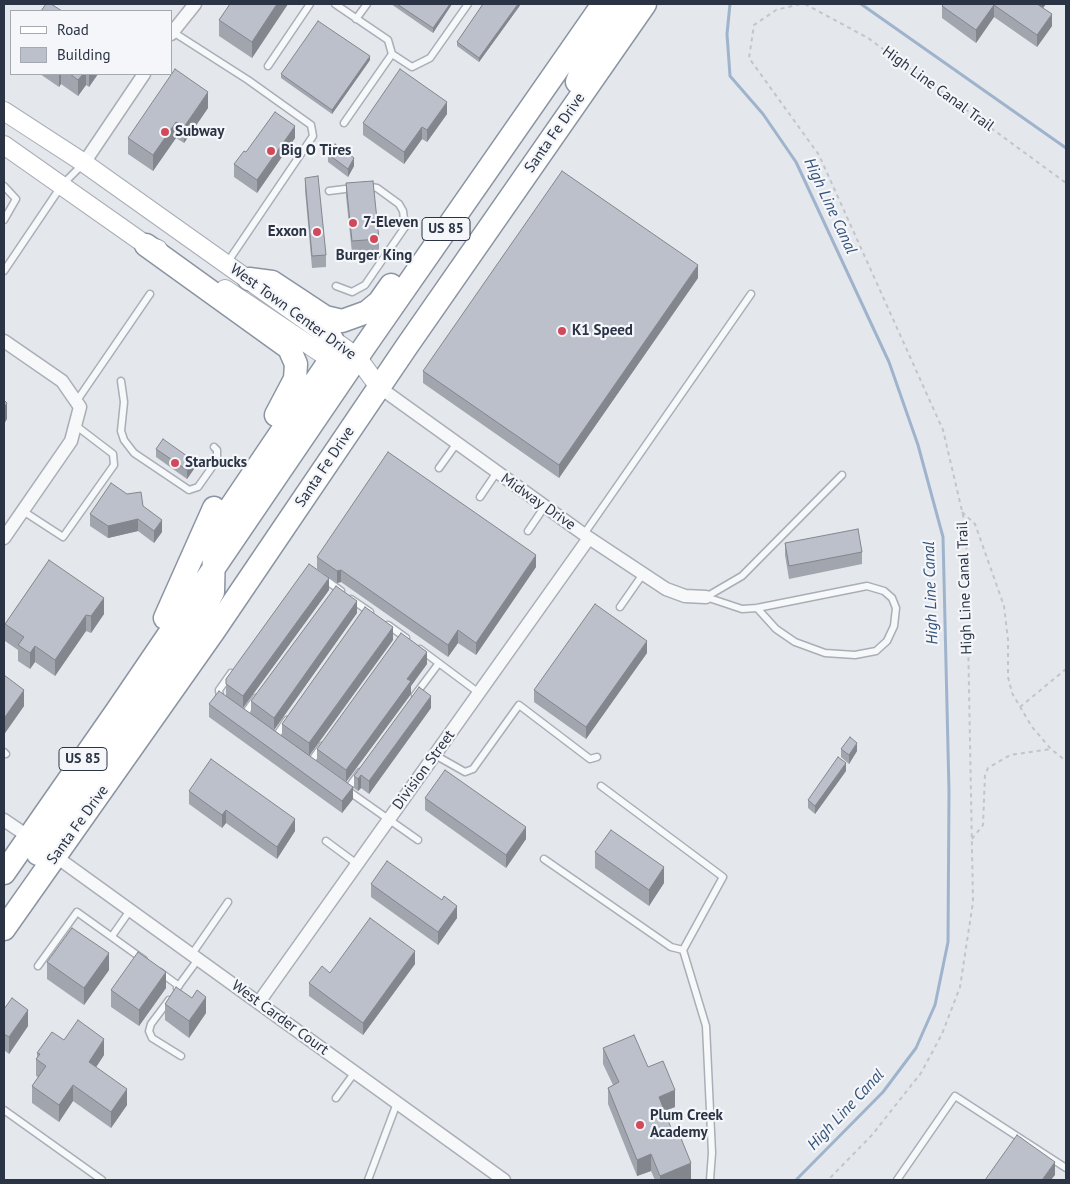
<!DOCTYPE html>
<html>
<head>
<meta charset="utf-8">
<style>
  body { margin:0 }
  #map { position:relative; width:1070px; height:1184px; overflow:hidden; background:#e4e7ec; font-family:"PT Sans",sans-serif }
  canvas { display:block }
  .frame { position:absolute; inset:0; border:5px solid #2b3445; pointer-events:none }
  .legend { position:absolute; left:10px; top:10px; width:162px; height:65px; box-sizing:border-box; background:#f4f6f9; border:1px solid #a4a8b1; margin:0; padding:6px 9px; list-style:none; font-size:15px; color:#2b3445 }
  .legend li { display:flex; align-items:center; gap:10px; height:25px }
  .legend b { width:25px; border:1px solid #a4a8b1 }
</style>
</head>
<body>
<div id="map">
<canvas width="1070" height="1184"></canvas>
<div class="frame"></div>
<ul class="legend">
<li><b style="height:6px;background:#fff"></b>Road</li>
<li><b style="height:14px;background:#bbc0ca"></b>Building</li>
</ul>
</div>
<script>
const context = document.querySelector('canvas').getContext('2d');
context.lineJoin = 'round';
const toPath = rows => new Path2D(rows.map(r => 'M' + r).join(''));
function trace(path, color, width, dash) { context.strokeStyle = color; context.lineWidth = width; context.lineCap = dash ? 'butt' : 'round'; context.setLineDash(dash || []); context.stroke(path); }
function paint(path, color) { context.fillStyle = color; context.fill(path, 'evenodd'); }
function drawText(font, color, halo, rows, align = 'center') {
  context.font = font + ' "PT Sans",sans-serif'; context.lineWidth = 4.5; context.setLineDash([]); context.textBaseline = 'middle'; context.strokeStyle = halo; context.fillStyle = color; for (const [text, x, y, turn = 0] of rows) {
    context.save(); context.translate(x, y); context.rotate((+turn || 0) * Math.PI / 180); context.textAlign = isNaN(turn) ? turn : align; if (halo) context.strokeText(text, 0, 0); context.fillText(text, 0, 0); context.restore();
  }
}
trace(toPath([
  [730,4,727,34,730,76,763,114,796,162,889,362,918,445,943,537,949,791,948,942,935,1005,916,1048,883,1092,796,1180],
  [861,4,1066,148]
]), '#9fb4cc', 3);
const lane = toPath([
  [335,4,388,40,392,54,412,67,430,58,468,4],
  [356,19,367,4],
  [173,32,248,80,311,125,313,136,227,263],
  [268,66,310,4],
  [344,123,392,54],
  [4,186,16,199,4,220],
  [329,191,353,188],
  [4,271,62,185,83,164],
  [336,286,352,292,365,285,405,227,403,211,399,204,377,188,365,186],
  [121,381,124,402,121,431,124,440,134,453,189,490,198,487,217,460,217,450,214,447],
  [76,402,150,294],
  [439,468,457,443],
  [480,497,497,472],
  [23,511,63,537,114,465,113,454,75,425],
  [528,531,545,506],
  [584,534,751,294],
  [323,578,341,591],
  [706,597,742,609,757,608,867,586,884,591,892,598,896,608,894,626,887,641,876,651,855,655,825,653,795,642,776,629,757,608],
  [706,597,742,576,842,475],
  [351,599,370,612],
  [620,607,643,574],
  [388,625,406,638],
  [420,649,479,693],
  [415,695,439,663],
  [220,697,219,690,231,673],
  [244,715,256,698],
  [275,738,287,720],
  [4,752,6,754],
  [435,755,465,772,473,769,519,705,590,759,597,757],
  [310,763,322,746],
  [347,790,418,840],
  [347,790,360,772],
  [326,841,357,864],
  [544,859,671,947,683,950,723,877,601,786],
  [112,936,131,909],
  [683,950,706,1026,712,1153,710,1180],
  [192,954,228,902],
  [38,966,77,912,144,960],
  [160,972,179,986],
  [177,988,199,958],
  [169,1000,151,1024,149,1031,152,1038,181,1056],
  [336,1098,355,1072],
  [4,1110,102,1180],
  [368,1180,397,1103],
  [897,1180,955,1096,1066,1168]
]);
const street = toPath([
  [171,34,195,4],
  [84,163,144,74],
  [4,341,62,381,80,407,71,441,4,538],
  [379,387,589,538,666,589,685,596,706,597],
  [4,820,29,837],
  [55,856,504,1180],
  [259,1002,589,538]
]);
const secondary = toPath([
  [4,111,84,163,357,357,379,387],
  [4,145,146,245,158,249],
  [225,289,339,365]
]);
const highway = toPath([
  [577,82,582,69,621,4],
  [146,245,289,348,296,364,295,379,276,415],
  [249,279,272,282,325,317,342,321,367,312,379,302,391,285],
  [165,618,214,508],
  [38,854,200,616,213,592,214,551,221,527,230,508,330,360,332,339],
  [4,873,116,712,365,346,603,4],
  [4,929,214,631,407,346,645,4]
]);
trace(lane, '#a9aeb7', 9);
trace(street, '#a9aeb7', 15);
trace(secondary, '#a9aeb7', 20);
trace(highway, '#8b94a3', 25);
trace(toPath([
  [800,4,776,10,754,25,749,58,819,155,943,430,966,528,973,902,960,987,942,1034,921,1073,872,1135,828,1180],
  [805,4,868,38,1066,183],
  [962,512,975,524,1004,606,1008,640,1008,677,1012,693,1032,727,1051,749,1066,761],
  [1020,707,1066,669],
  [972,839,983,825,985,775,988,768,1010,755,1051,749]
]), '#c2c5cb', 2, [4, 4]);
trace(lane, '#f7f8fa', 6);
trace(street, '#f7f8fa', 12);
trace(secondary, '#fff', 18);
trace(highway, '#fff', 22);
paint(toPath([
  [230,4,288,4,252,58,219,36,219,20],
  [391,4,452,4,433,33],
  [483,4,521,4,479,62,457,46,457,42],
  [944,4,1046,4,1043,8,1052,26,1037,47,994,17,976,43,942,18,942,6],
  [370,60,332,114,281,78,281,74],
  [40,74,98,74,89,87,86,85,78,96,61,84,59,87],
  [208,108,184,143,176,138,153,171,128,154,128,138],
  [447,114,427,142,422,139,404,164,363,135,363,123],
  [295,138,257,193,234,177,234,164,246,152],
  [328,154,354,166,348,177,328,162],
  [305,178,326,255,326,267,312,268,305,190],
  [346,183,379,239,379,251,352,253,346,196],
  [698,278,559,478,423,383,423,371],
  [156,449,194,469,187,479,156,457],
  [143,506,162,532,154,543,138,531,108,538,90,526,90,514],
  [785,543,862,552,862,564,789,579,785,555],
  [317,557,536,567,476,655,458,643,448,657,341,582,337,583,317,569],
  [49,560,104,614,91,633,86,631,55,676,35,662,30,669,18,661,18,650,5,641,5,624],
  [329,590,243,708,251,714,251,701,357,613,274,730,282,736,282,724,393,640,309,756,353,799,342,813,209,717,209,704,226,696,226,679],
  [647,653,586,739,534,702,534,690],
  [427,664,411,686,411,694,346,782,317,761,317,749],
  [4,675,24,706,5,733,4,732],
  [431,708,369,794,361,788,358,791,354,788,354,776],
  [841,749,857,751,849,764,841,757],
  [846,771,815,814,808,808,808,800],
  [189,791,295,831,277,859,226,823,222,828,189,804],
  [425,798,526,839,506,868,425,810],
  [595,852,664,883,649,906,595,868],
  [371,884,457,918,438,945,371,897],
  [47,962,109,970,84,1005,47,979],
  [415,964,363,1035,309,996,309,983,330,973],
  [166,988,139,1026,111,1007,111,990],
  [165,1004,206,1013,189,1038,165,1020],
  [4,1009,28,1026,9,1054,4,1050],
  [64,1040,104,1055,96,1067,127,1105,111,1128,73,1101,59,1122,32,1103,32,1086,38,1077,36,1076,36,1059,37,1058,37,1053],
  [603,1048,648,1067,675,1107,664,1111,691,1180,655,1180,651,1171,637,1176,608,1104,608,1088,613,1085,603,1064]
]), '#a1a5ae');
paint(toPath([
  [277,4,288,4,252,58,252,42],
  [450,4,452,4,433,33,433,28],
  [518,4,521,4,479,62,479,58],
  [1037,4,1046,4,1037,16],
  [994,5,994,17,976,43,976,30],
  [1052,14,1052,26,1037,47,1037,35],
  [370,56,370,60,332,114,332,110],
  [59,74,61,74,61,84,59,87],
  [83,74,86,74,86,85,78,96,78,80],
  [89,74,98,74,89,87],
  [208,92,208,108,184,143,184,127],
  [447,102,447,114,427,142,427,130],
  [176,122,176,138,153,171,153,155],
  [295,126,295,138,257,193,257,180],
  [422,127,422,139,404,164,404,152],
  [354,158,354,166,348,177,348,169],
  [698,265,698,278,559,478,559,465],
  [7,403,7,419,4,424,4,408],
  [194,461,194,469,187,479,187,470],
  [138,519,138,531,108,538,108,526],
  [162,520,162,532,154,543,154,531],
  [536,555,536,567,476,655,476,643],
  [341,570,341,582,337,583,337,571],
  [329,578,329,590,243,708,243,696],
  [104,598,104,614,91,633,91,616],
  [357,601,357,613,274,730,274,718],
  [86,615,86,631,55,676,55,660],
  [393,627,393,640,309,756,309,743],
  [458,630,458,643,448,657,448,645],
  [647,641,647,653,586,739,586,727],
  [35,646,35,662,30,669,30,653],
  [427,652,427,664,411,686,411,694,346,782,346,770,407,679],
  [24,690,24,706,5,733,5,717],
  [431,696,431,708,369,794,369,781],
  [857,743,857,751,849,764,849,755],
  [846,763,846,771,815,814,815,806],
  [361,775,361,788,358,791,358,779],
  [353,787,353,799,342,813,342,801],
  [226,810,226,823,222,828,222,815],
  [295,819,295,831,277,859,277,847],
  [526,827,526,839,506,868,506,855],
  [664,867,664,883,649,906,649,890],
  [457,906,457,918,438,945,438,932],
  [415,951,415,964,363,1035,363,1023],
  [109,953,109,970,84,1005,84,988],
  [166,972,166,988,139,1026,139,1010],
  [206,997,206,1013,189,1038,189,1021],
  [28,1010,28,1026,9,1054,9,1037],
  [104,1039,104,1055,89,1078,89,1062],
  [73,1085,73,1101,59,1122,59,1105],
  [127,1089,127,1105,111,1128,111,1112],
  [675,1090,675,1107,659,1113,659,1097],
  [651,1154,651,1171,637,1176,637,1160],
  [1055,1162,1055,1175,1051,1180,1042,1180],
  [691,1163,691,1180,660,1180,660,1176]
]), '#83868d');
const building = toPath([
  [46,4,51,4,62,11,41,11,46,4],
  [230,4,277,4,252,42,219,20,230,4],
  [397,4,450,4,433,28,397,4],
  [483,4,518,4,479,58,457,42,483,4],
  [944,4,1037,4,1052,14,1037,35,994,5,976,30,942,6,944,4],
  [318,21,370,56,332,110,281,74,318,21],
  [175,69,208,92,184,127,176,122,153,155,128,138,175,69],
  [400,69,447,102,427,130,422,127,404,152,363,123,400,69],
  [70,74,83,74,78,80,70,74],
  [275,112,295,126,257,180,234,164,244,151,246,152,275,112],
  [335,144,354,158,348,169,328,154,335,144],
  [562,171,698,265,559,465,423,371,562,171],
  [318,176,326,255,312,256,305,178,318,176],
  [373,181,379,239,352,241,346,183,373,181],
  [4,400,7,403,4,408,4,400],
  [163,439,194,461,187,470,156,449,163,439],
  [388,452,536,555,476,643,458,630,448,645,341,570,337,571,317,557,388,452],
  [111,483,127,494,141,492,143,506,162,520,154,531,138,519,108,526,90,514,111,483],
  [858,529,862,552,789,566,785,543,858,529],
  [49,560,104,598,91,616,86,615,55,660,35,646,30,653,18,645,24,637,5,624,49,560],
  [309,564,329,578,243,696,226,684,226,679,309,564],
  [336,586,357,601,274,718,251,701,336,586],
  [595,604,647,641,586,727,534,690,595,604],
  [365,607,393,627,309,743,282,724,365,607],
  [401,633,427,652,407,679,411,681,346,770,317,749,401,633],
  [4,675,24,690,5,717,4,716,4,675],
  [419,687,431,696,369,781,361,775,358,779,354,776,419,687],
  [219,691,353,787,342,801,209,704,219,691],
  [850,737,857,743,849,755,841,749,850,737],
  [838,757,846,763,815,806,808,800,838,757],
  [211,759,295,819,277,847,226,810,222,815,189,791,211,759],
  [445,770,526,827,506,855,425,798,445,770],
  [611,830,664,867,649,890,595,852,611,830],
  [387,861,442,900,444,896,457,906,438,932,371,884,387,861],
  [370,918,415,951,363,1023,309,983,322,966,330,973,370,918],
  [72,928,109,953,84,988,47,962,72,928],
  [138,952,166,972,139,1010,111,990,138,952],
  [176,987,192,998,197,990,206,997,189,1021,165,1004,176,987],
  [12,998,28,1010,9,1037,4,1034,4,1009,12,998],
  [78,1020,104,1039,89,1062,127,1089,111,1112,73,1085,59,1105,32,1086,46,1066,36,1059,40,1054,37,1053,52,1032,64,1040,78,1020],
  [634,1035,648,1067,663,1061,675,1090,659,1097,673,1133,678,1131,691,1163,660,1176,651,1154,637,1160,608,1088,619,1082,603,1048,634,1035],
  [1017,1135,1055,1162,1042,1180,985,1180,1017,1135]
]);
paint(building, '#bbc0ca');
trace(building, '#83868d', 1);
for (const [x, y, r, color] of [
  [165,132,5,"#d1495b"],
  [271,151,5,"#d1495b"],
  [353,223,5,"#d1495b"],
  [317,232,5,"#d1495b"],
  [374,239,5,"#d1495b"],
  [562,331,5,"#d1495b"],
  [175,463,5,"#d1495b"],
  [640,1125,5,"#d1495b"]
]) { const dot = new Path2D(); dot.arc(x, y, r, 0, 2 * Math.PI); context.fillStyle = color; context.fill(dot); trace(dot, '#f4f6f9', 2); }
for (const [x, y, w] of [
  [446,229,48],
  [83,759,48]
]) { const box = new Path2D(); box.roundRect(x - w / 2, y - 11.5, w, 23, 4); context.fillStyle = '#f4f6f9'; context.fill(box); trace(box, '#2b3445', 1); }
drawText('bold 14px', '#2b3445', null, [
  ["US 85",446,229],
  ["US 85",83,759]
]);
drawText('15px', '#2b3445', '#f4f6f9', [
  ["High Line Canal Trail",938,89,36],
  ["Santa Fe Drive",555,133,-55],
  ["West Town Center Drive",293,312,36],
  ["Santa Fe Drive",325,467,-56],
  ["Midway Drive",538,502,35],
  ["High Line Canal Trail",965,588,-92],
  ["Division Street",424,770,-54],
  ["Santa Fe Drive",78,825,-54],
  ["West Carder Court",280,1018,36]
]);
drawText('bold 15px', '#2b3445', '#f4f6f9', [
  ["Subway",175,132],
  ["Big O Tires",281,151],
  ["7-Eleven",363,223],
  ["Exxon",307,232,"right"],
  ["Burger King",374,256,"center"],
  ["K1 Speed",572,331],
  ["Starbucks",185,463],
  ["Plum Creek",650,1116],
  ["Academy",650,1133]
], 'left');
drawText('italic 16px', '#34527a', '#f4f6f9', [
  ["High Line Canal",830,206,65],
  ["High Line Canal",931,593,-92],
  ["High Line Canal",846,1110,-47]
]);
</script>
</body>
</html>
